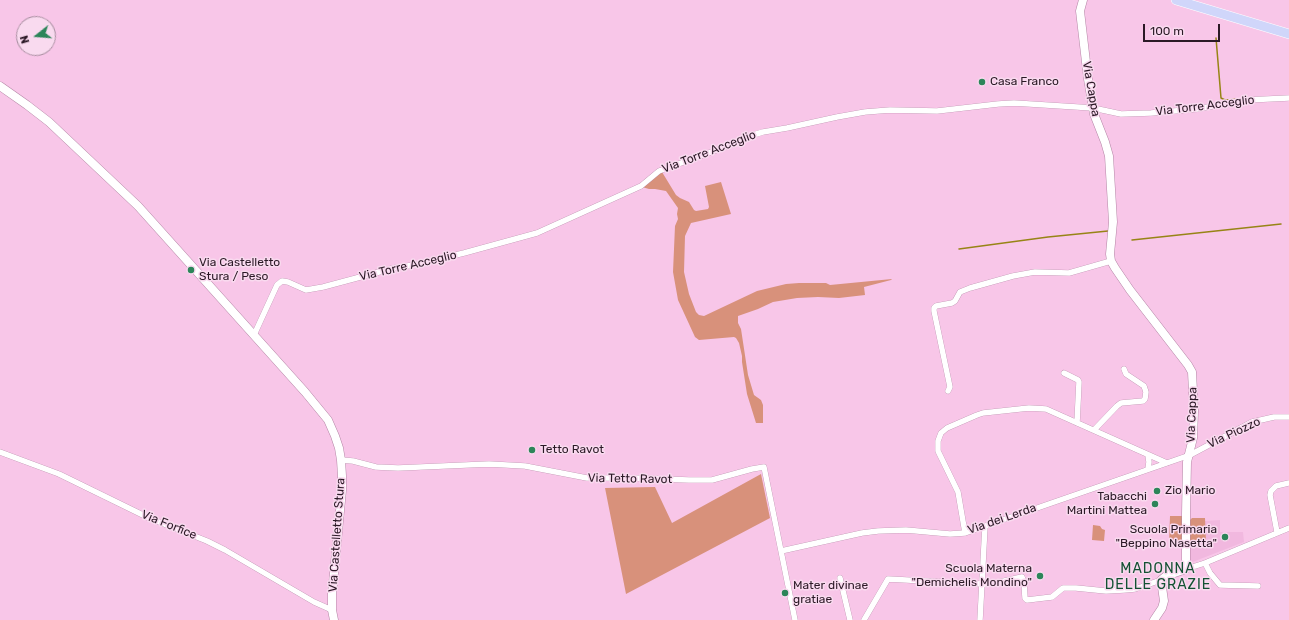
<!DOCTYPE html>
<html>
<head>
<meta charset="utf-8">
<style>
  body { margin:0 }
  #map { position:relative; width:1289px; height:620px; overflow:hidden; background:#f8c6e8; font-family:Rubik,sans-serif }
  canvas { display:block }
  .north { position:absolute; left:16px; top:16px; width:40px; height:40px; box-sizing:border-box; background:#f9daef; border:1px solid #a78d9f; border-radius:50%; rotate:253deg; font-size:11px; font-weight:700; line-height:16px; text-align:center; color:#2b1926 }
  .north::after { content:''; display:block; margin:auto; width:14px; height:18px; background:#2c8559; clip-path:polygon(50% 0,100% 100%,50% 72%,0 100%) }
  .scale { position:absolute; left:1143px; top:24px; width:77px; height:18px; box-sizing:border-box; border:2px solid #2b1926; border-top:0; padding-left:5px; font-size:12px; line-height:14px; white-space:nowrap; color:#2b1926; -webkit-text-stroke:3px #f9daef; paint-order:stroke }
</style>
</head>
<body>
<div id="map">
<canvas width="1289" height="620"></canvas>
<div class="north">N</div>
<div class="scale">100 m</div>
</div>
<script>
const context = document.querySelector('canvas').getContext('2d');
context.lineJoin = 'round';
function paint(path, color) { context.fillStyle = color; context.fill(path, 'evenodd'); }
const toPath = rows => new Path2D(rows.map(r => 'M' + r).join(''));
function trace(path, color, width, dash) { context.strokeStyle = color; context.lineWidth = width; context.lineCap = dash ? 'butt' : 'round'; context.setLineDash(dash || []); context.stroke(path); }
function drawText(font, color, halo, rows, align = 'center') {
  context.font = font + ' Rubik,sans-serif'; context.lineWidth = 3; context.setLineDash([]); context.textBaseline = 'middle'; context.strokeStyle = halo; context.fillStyle = color; for (const [text, x, y, turn = 0] of rows) {
    context.save(); context.translate(x, y); context.rotate((+turn || 0) * Math.PI / 180); context.textAlign = isNaN(turn) ? turn : align; if (halo) context.strokeText(text, 0, 0); context.fillText(text, 0, 0); context.restore();
  }
}
paint(toPath([
  [1220,520,1220,532,1243,532,1244,542,1190,563,1189,544,1206,542,1205,521]
]), '#f1b8df');
paint(toPath([
  [662,172,676,195,680,198,689,202,694,210,696,211,708,209,709,207,705,186,721,182,731,214,691,223,685,236,684,272,689,294,696,312,699,315,704,316,757,291,786,284,799,283,826,283,830,285,892,279,891,280,864,287,865,295,839,298,818,297,797,298,773,302,758,309,738,316,738,323,741,329,748,375,754,395,761,400,763,405,763,423,756,423,747,394,742,362,742,356,739,343,736,338,734,337,699,340,695,337,678,300,673,272,675,226,678,219,677,214,678,208,666,191,655,189,649,189,642,187],
  [761,474,770,518,626,594,605,488,655,487,672,523],
  [1170,516,1183,516,1183,545,1169,545],
  [1192,518,1205,518,1206,542,1189,543,1187,523],
  [1093,525,1100,526,1102,529,1105,530,1104,541,1092,540]
]), '#d8917b');
trace(toPath([
  [1216,38,1221,98,1225,100,1240,99],
  [1132,240,1281,224],
  [959,249,1048,237,1108,231]
]), '#978415', 1.5);
const street = toPath([
  [254,335,277,285,282,281,288,282,306,290,323,287,394,268,414,265,464,253,537,233,641,186,659,171,725,147,753,135,763,132,787,128,837,117,865,112,890,110,937,111,998,104,1014,103,1093,108,1121,114,1151,113,1197,109,1247,100,1289,98],
  [1064,373,1078,380,1079,382,1077,423],
  [948,391,950,387,934,311,934,308,936,306,952,303,955,301,960,292,970,288,1013,276,1035,272,1069,273,1111,261],
  [1094,430,1117,406,1121,403,1143,401,1145,399,1146,392,1144,386,1126,374,1124,369],
  [0,452,59,474,149,518,207,541,225,550,314,602,332,610],
  [341,460,353,461,376,467,398,468,489,464,525,466,587,478,633,478,689,480,712,480,752,469,764,467,795,620],
  [1148,469,1149,462,1148,455],
  [1277,532,1270,495,1271,491,1276,486,1289,483],
  [965,533,958,492,938,451,938,441,941,433,947,428,977,415,983,413,1029,408,1046,409,1167,463],
  [781,551,862,533,878,531,906,530,950,534,965,533,1190,455,1252,422,1274,417,1289,417],
  [1205,563,1210,573,1220,585,1258,586],
  [1186,569,1205,563,1289,528],
  [840,578,850,620],
  [864,620,888,579,981,584,991,584,1022,577,1024,582,1025,598,1027,600,1052,597,1063,588,1076,588,1106,591,1124,590,1135,589,1161,580],
  [980,620,985,526]
]);
const secondary = toPath([
  [1083,0,1080,11,1088,79,1094,114,1105,142,1109,156,1113,222,1110,254,1111,261,1115,268,1130,290,1188,365,1192,372,1194,411,1193,438,1187,462,1186,514,1186,569,1166,576,1161,580,1164,601,1162,608,1154,620],
  [0,86,27,105,49,122,138,206,305,392,328,420,335,436,339,448,341,460,342,476,342,490,332,594,332,610,334,620]
]);
const primary = toPath([
  [1176,0,1289,34]
]);
trace(street, '#b485a5', 6);
trace(secondary, '#b485a5', 9);
trace(primary, '#fff', 10);
trace(street, '#fff', 5.5);
trace(secondary, '#fff', 8);
trace(primary, '#d0d6fa', 9);
for (const [x, y, r, color] of [
  [982,82,4,"#2c8559"],
  [191,270,4,"#2c8559"],
  [532,450,4,"#2c8559"],
  [1157,491,4,"#2c8559"],
  [1155,504,4,"#2c8559"],
  [1225,537,4,"#2c8559"],
  [1040,576,4,"#2c8559"],
  [785,593,4,"#2c8559"]
]) { const dot = new Path2D(); dot.arc(x, y, r, 0, 2 * Math.PI); context.fillStyle = color; context.fill(dot); trace(dot, '#f9daef', 1.5); }
drawText('12px', '#2b1926', '#f9daef', [
  ["Casa Franco",990,82],
  ["Via Castelletto",199,263],
  ["Stura / Peso",199,277],
  ["Tetto Ravot",540,450],
  ["Zio Mario",1165,491],
  ["Tabacchi",1147,497,"right"],
  ["Martini Mattea",1147,511,"right"],
  ["Scuola Primaria",1217,530,"right"],
  ["\"Beppino Nasetta\"",1217,544,"right"],
  ["Scuola Materna",1032,569,"right"],
  ["\"Demichelis Mondino\"",1032,583,"right"],
  ["Mater divinae",793,586],
  ["gratiae",793,600]
], 'left');
drawText('12px', '#2b1926', '#f9daef', [
  ["Via Cappa",1091,89,80],
  ["Via Torre Acceglio",1205,106,-7],
  ["Via Torre Acceglio",709,152,-21],
  ["Via Torre Acceglio",408,266,-13],
  ["Via Cappa",1192,415,-88],
  ["Via Piozzo",1234,433,-25],
  ["Via Tetto Ravot",630,479,1],
  ["Via dei Lerda",1002,519,-19],
  ["Via Forfice",169,525,22],
  ["Via Castelletto Stura",337,535,-86]
]);
context.letterSpacing = '1px';
drawText('14px', '#135133', '#f9daef', [
  ["MADONNA",1158,569],
  ["DELLE GRAZIE",1158,585]
]);
context.letterSpacing = '0px';
</script>
</body>
</html>
